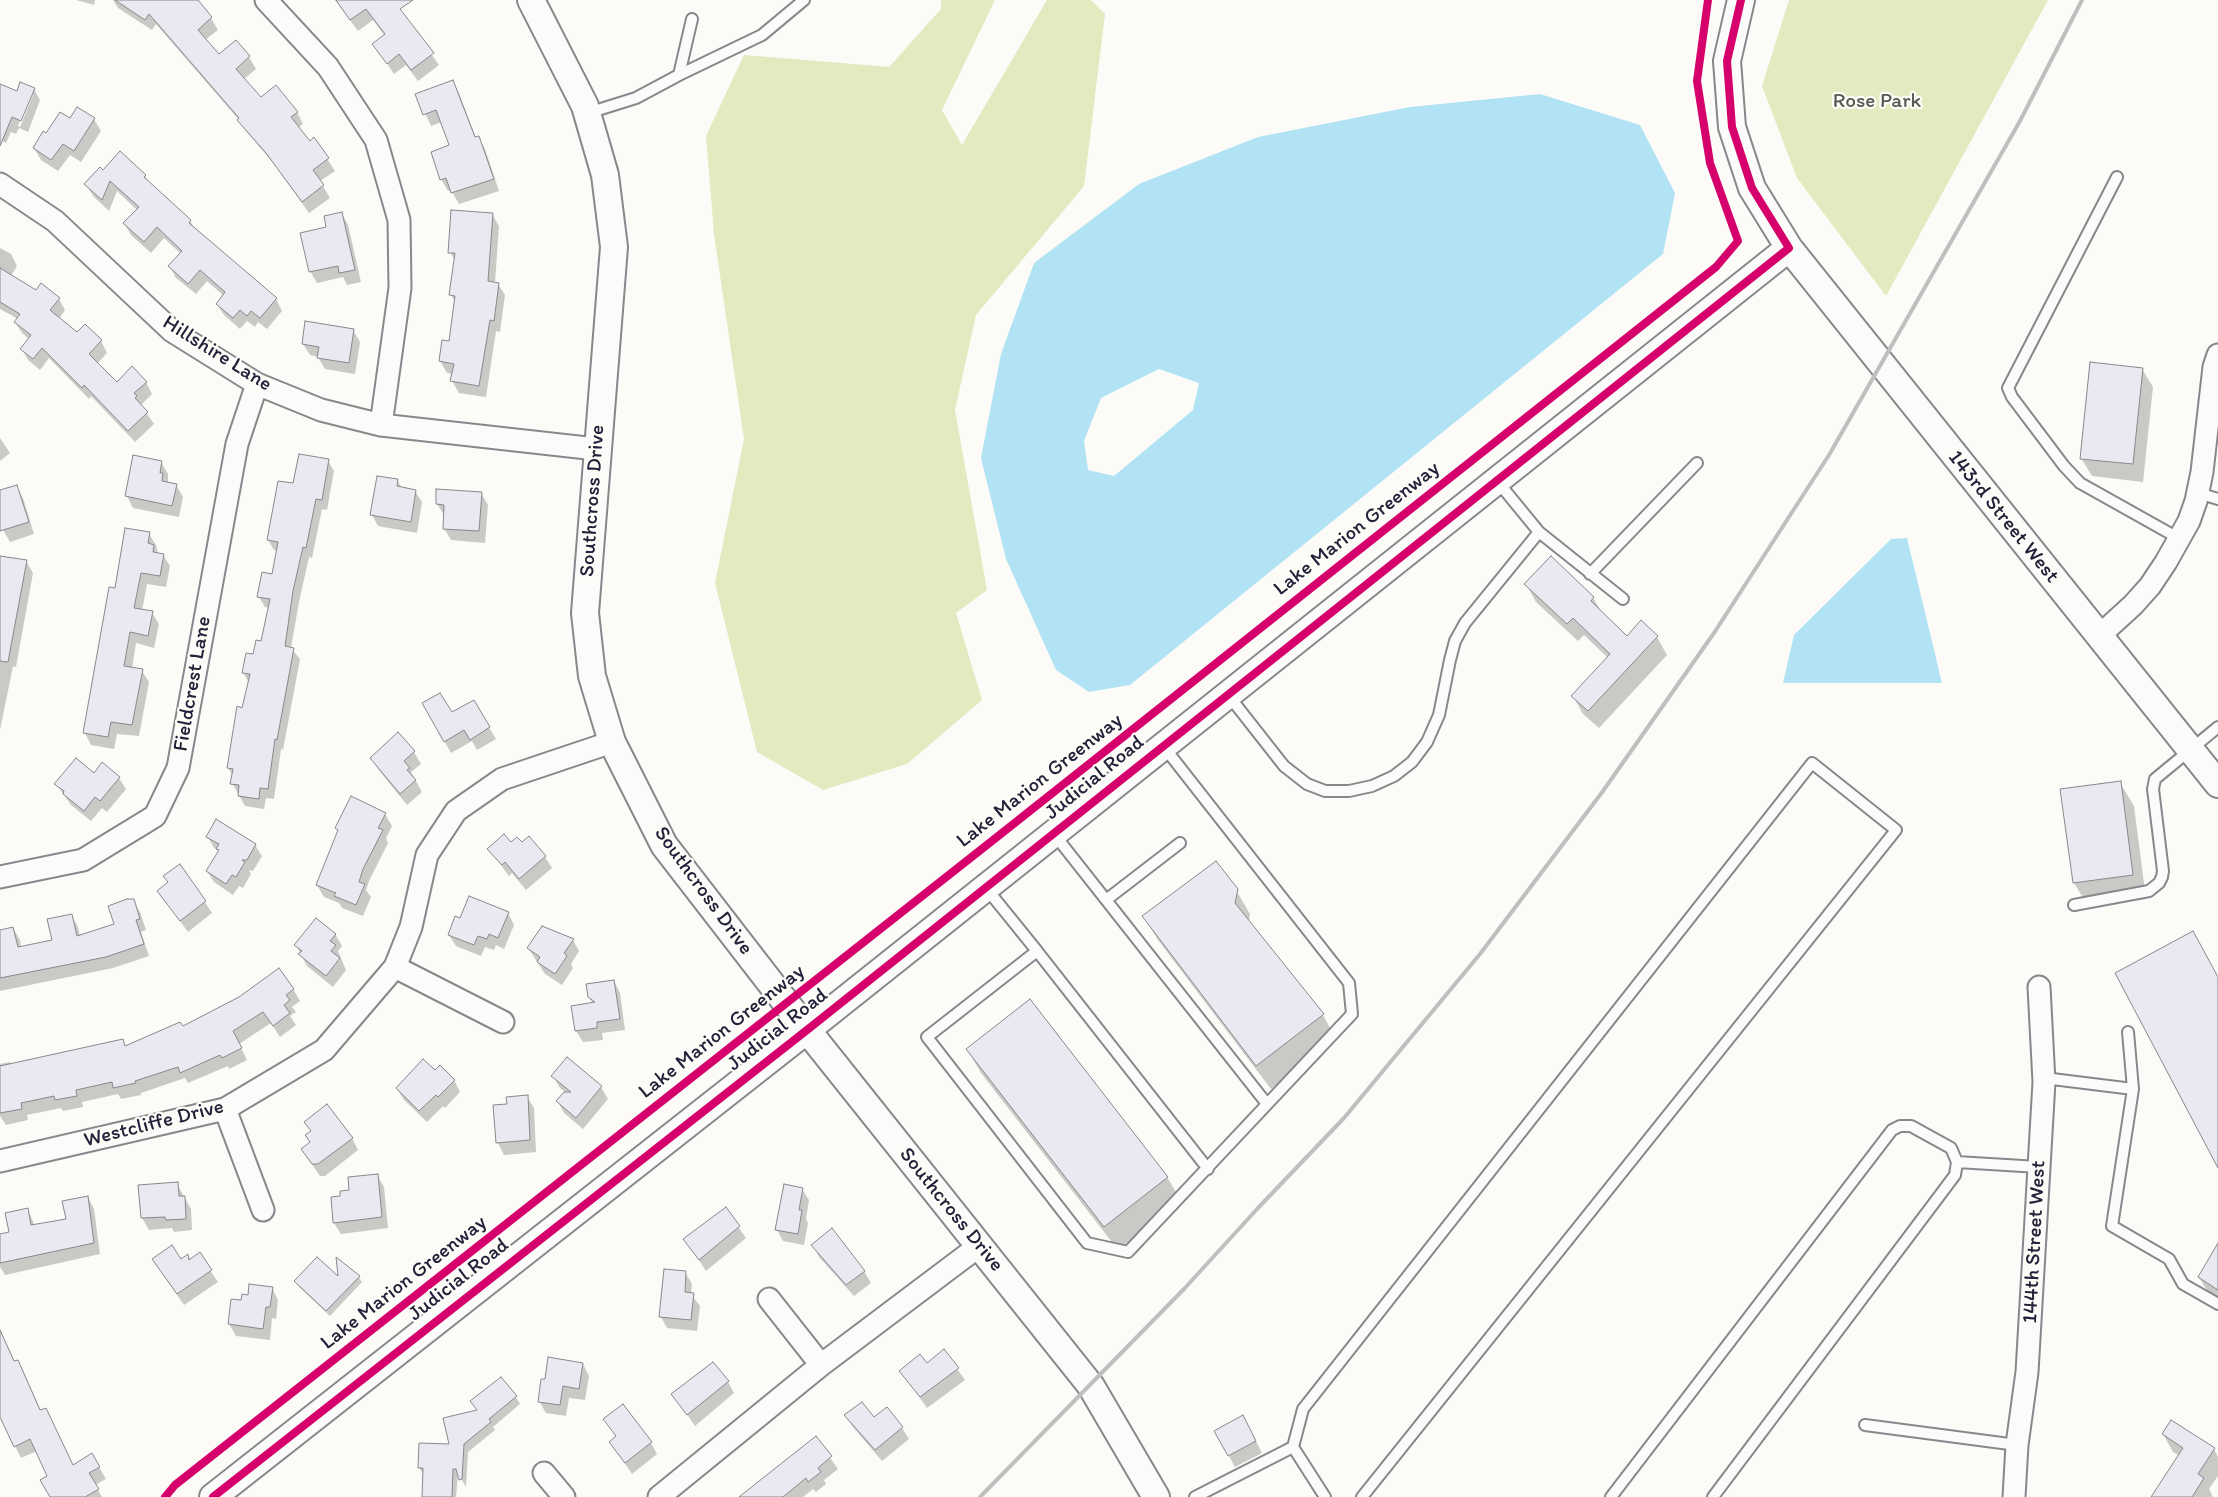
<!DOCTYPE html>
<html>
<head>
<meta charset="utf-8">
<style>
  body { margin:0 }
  canvas { display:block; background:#fcfbf8 }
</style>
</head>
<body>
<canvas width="2218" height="1497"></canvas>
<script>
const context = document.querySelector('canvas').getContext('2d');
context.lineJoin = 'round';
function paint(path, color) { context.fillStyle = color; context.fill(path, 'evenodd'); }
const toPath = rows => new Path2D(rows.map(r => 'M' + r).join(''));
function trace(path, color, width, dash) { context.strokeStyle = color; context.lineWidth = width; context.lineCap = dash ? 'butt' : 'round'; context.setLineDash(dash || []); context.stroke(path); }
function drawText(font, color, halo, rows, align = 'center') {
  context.font = font + ' Itim,sans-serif'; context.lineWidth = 4.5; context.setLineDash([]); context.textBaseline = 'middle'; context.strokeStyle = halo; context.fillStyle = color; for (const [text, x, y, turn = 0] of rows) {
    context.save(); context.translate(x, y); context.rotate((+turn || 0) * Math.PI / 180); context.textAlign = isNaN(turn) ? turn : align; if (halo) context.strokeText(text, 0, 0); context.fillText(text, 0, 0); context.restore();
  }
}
paint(toPath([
  [941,0,995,0,942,110,962,145,1047,0,1091,0,1105,14,1084,186,976,315,955,410,987,590,956,613,982,700,907,764,823,790,757,752,715,583,744,439,714,234,706,136,744,55,889,67,941,9],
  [1789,0,2048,0,1886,296,1797,178,1762,86]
]), '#e2eabf');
paint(toPath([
  [1540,94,1640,125,1675,193,1663,254,1130,685,1089,692,1056,670,1006,559,981,458,1001,354,1034,263,1139,184,1258,137,1410,107],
  [1159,369,1199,383,1193,410,1114,476,1088,470,1084,441,1101,398],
  [1907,538,1942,683,1783,683,1794,635,1891,539]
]), '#b1e3f4');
paint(toPath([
  [76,0,95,0,94,5],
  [113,0,196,0,211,18,218,30,205,40,219,56,235,42,249,57,256,69,244,79,261,99,297,112,303,124,298,128,310,143,314,139,335,171,320,181,330,198,309,213,275,165,246,131,239,120,156,24,152,30,118,8],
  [335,0,393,0,439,65,418,81,406,65,394,74,374,44,385,36,373,20,358,31],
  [452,81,459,93,476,138,478,137,485,149,499,191,459,204,451,190,448,191,441,179,451,146,442,122,431,126,417,95],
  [0,85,17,92,34,89,40,100,28,132,19,128,16,134,11,132,6,143,0,140],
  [30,95,33,95,20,127,18,126],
  [94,119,101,131,81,162,70,155,58,171,41,160,34,148,71,120],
  [120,153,145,176,151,185,190,221,195,229,276,299,282,311,267,329,258,322,255,327,247,321,240,329,224,315,217,304,224,296,207,281,196,294,176,278,170,266,181,254,164,238,151,253,131,235,124,223,137,210,117,191,109,211,93,196,86,184,103,172],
  [342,214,348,225,361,282,347,285,343,277,317,283,310,271,327,228],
  [492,214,499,226,495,283,498,284,505,295,500,332,496,331,486,397,459,393,452,381,453,374,447,373,440,361,450,343,456,304,451,295,455,261,450,252],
  [0,248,11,254,17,266,11,276,36,291,59,299,65,310,59,319,77,333,101,341,107,353,97,364,117,384,146,382,152,394,141,405,154,424,135,442,91,396,89,399,49,358,40,370,28,360,22,349,29,339,22,333,15,322,18,319,0,309],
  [353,330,360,342,355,374,325,369,318,357,310,355,303,344],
  [2142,369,2153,387,2143,482,2092,476,2081,458],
  [0,438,10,453,0,461],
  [328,461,334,471,327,510,322,509,312,558,309,557,299,602,291,648,300,659,283,750,281,749,274,799,266,798,264,809,245,806,232,783,233,776,228,768,249,683,243,672,262,642,269,608,265,607,259,597,273,575,278,551,274,550,268,540,294,485],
  [161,462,168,474,168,483,176,485,183,497,179,517,133,508,127,496],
  [397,480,402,488,415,491,422,502,417,533,378,526,372,515],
  [16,486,23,498,34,534,10,542,2,528,0,528,0,492],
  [481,493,488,505,485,543,451,540,444,528,444,515,437,504],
  [149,534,156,545,158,554,163,555,170,566,166,587,147,584,142,611,152,613,159,624,154,648,136,643,132,669,142,671,149,682,139,736,117,734,114,749,91,745,85,733,116,589],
  [0,557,26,561,33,573,16,667,13,666,0,730],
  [1551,558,1593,598,1603,614,1627,638,1657,637,1667,655,1599,728,1583,714,1573,696,1608,658,1584,635,1578,641,1536,602,1526,584],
  [473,701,496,739,477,750,472,741,451,753,424,704,451,714],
  [398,734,414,752,421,764,411,772,422,792,407,805,378,769,371,758],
  [94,774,119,778,126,789,107,812,102,808,91,821,71,805,56,784],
  [2120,783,2134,806,2146,899,2088,906,2074,883],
  [385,814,392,826,386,838,388,843,369,881,366,890,371,897,363,916,342,908,339,903,324,897,317,885,339,832,336,828],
  [208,837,255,845,262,856,253,871,249,870,251,874,243,888,239,886,233,895,214,882,207,871,219,851,214,848],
  [511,844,545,857,552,868,526,890,512,873,509,876,489,849],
  [165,877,205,902,212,913,188,932,158,891,168,883],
  [1236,890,1250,914,1249,922,1323,1015,1336,1039,1271,1089,1158,940,1144,917],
  [133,901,140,912,146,930,141,932,149,956,113,968,0,991,0,931,13,928,20,940,21,948,53,941,72,916,78,927,80,936,115,924],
  [508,913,514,925,504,949,496,945,494,950,485,947,481,956,456,946,449,935],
  [335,934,342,946,338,951,346,970,333,987,307,966,296,945],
  [573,940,579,951,571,964,573,968,562,985,545,974,528,948],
  [614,981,620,993,625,1030,602,1033,603,1040,583,1042,576,1031,593,1004,589,997],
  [293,989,300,1001,292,1007,296,1012,290,1016,296,1025,280,1037,271,1023,239,1044,247,1060,229,1069,228,1066,188,1083,185,1078,141,1093,141,1095,121,1099,118,1094,82,1102,83,1107,63,1111,61,1108,27,1115,28,1120,6,1125,0,1116,0,1064,10,1062,12,1065,122,1040,126,1047],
  [967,1049,1167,1177,1181,1201,1118,1250,981,1073],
  [567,1059,601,1087,608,1099,583,1129,564,1113,558,1102,565,1092,560,1088,553,1076],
  [454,1080,460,1092,445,1108,443,1106,427,1122,404,1100,397,1089],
  [527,1097,534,1108,536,1152,504,1155,498,1143,494,1106,508,1105],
  [306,1122,352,1138,358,1150,325,1176,320,1176,302,1150,311,1143,312,1132],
  [377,1175,384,1187,388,1228,341,1234,334,1223,342,1198],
  [177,1184,191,1209,192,1230,174,1232,172,1228,149,1230,142,1218],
  [802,1189,809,1200,806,1219,808,1223,804,1245,783,1241,777,1230],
  [88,1197,94,1209,100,1254,5,1275,0,1267,0,1235,10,1233,28,1210,35,1226,67,1220],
  [725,1208,746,1238,706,1271,685,1239],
  [813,1245,864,1271,871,1283,854,1296,819,1257],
  [2218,1245,2218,1304,2213,1301,2199,1277],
  [199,1254,218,1282,184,1305,153,1260,181,1261,188,1256,191,1260],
  [685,1272,692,1284,691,1294,700,1306,697,1331,667,1328,661,1317],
  [359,1277,362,1282,330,1316,299,1287,296,1282],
  [272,1288,278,1300,276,1319,272,1318,270,1340,236,1336,229,1324,242,1302,249,1296],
  [0,1330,15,1362,18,1361,24,1373,41,1411,73,1466,92,1455,106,1479,95,1485,102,1497,51,1497,49,1477,37,1451,21,1458,15,1446,0,1404],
  [944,1351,965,1380,927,1408,901,1371,927,1365],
  [583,1364,589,1376,585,1400,569,1398,566,1416,546,1413,539,1401],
  [728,1382,734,1393,695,1426,673,1394],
  [516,1397,520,1404,493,1427,495,1430,468,1452,466,1487,458,1473,456,1497,423,1497,424,1476,419,1467],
  [846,1416,874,1419,902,1428,909,1439,882,1461,853,1427],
  [605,1419,651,1443,657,1454,632,1474,610,1442,617,1438],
  [1249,1428,1262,1453,1235,1467,1229,1456],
  [2163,1434,2214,1449,2218,1457,2218,1476,2209,1489,2213,1497,2157,1497,2180,1456,2173,1452],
  [816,1438,838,1469,824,1480,826,1484,816,1492,813,1489,803,1497,741,1497]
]), '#0003');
const building = toPath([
  [115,0,198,0,212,17,198,30,219,54,236,40,250,56,236,69,261,97,276,85,298,112,291,117,310,141,314,137,329,158,313,170,324,185,302,202,266,153,237,120,239,118,149,14,145,20,115,0],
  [336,0,413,0,400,9,434,53,411,70,399,54,387,64,372,44,385,34,366,9,350,20,336,0],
  [453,80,475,137,479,136,494,179,451,193,446,178,440,180,431,152,449,145,436,110,423,115,415,94,453,80],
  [20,82,35,88,21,121,12,117,0,146,0,84,17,91,20,82],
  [77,107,95,118,74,151,63,144,51,160,33,148,43,131,46,133,60,112,70,118,77,107],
  [120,151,146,175,144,177,191,220,189,223,277,298,260,318,251,311,247,316,240,310,233,318,216,304,225,292,200,270,188,284,168,266,182,251,157,227,144,242,123,223,139,207,110,181,102,200,84,184,100,167,103,170,120,151],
  [451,210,493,213,488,281,499,283,494,321,490,320,479,386,450,381,454,364,439,361,442,340,449,341,455,296,449,295,455,253,448,253,451,210],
  [342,212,355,270,339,273,338,266,309,272,300,233,326,227,324,216,342,212],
  [0,268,36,290,41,283,60,298,50,310,77,332,85,324,102,340,89,354,117,382,132,366,147,382,134,393,137,396,135,398,148,412,128,431,84,385,82,388,42,348,33,359,20,349,31,335,14,322,20,314,0,302,0,268],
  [305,321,354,329,349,363,317,358,319,347,302,344,305,321],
  [2090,362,2143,368,2133,464,2080,459,2090,362],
  [299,454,329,459,322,500,316,499,306,548,303,547,293,591,285,646,294,648,277,740,275,739,268,789,260,788,259,799,238,796,239,785,230,784,233,769,227,768,237,706,242,708,250,674,242,673,246,653,253,654,256,640,261,641,270,599,257,597,262,572,272,574,278,542,267,540,278,481,293,483,299,454],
  [133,455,162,461,160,473,163,473,162,481,177,484,172,506,125,496,133,455],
  [377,476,398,479,397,486,416,490,411,522,370,515,377,476],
  [17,485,29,522,0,531,0,490,17,485],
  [436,489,482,492,479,531,443,529,444,505,436,504,436,489],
  [125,528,150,532,148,543,154,545,153,552,164,554,160,576,141,573,134,608,153,611,148,636,130,632,124,666,143,669,132,725,111,722,108,737,83,733,109,587,115,588,125,528],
  [0,556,27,560,8,662,0,661,0,556],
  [1551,556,1594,597,1591,601,1627,636,1641,620,1658,636,1588,711,1571,696,1610,654,1573,618,1567,624,1524,584,1551,556],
  [440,693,452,712,474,700,490,727,470,740,464,730,444,742,422,703,440,693],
  [398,732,415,751,404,761,410,768,407,770,416,780,400,794,370,758,398,732],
  [76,758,94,773,102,762,120,777,100,801,95,797,84,811,63,794,64,791,54,784,76,758],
  [2121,781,2133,875,2073,883,2060,789,2121,781],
  [351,796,386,813,378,828,383,830,363,869,359,882,365,884,356,905,334,896,336,893,316,885,338,830,335,828,351,796],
  [216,819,256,844,247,860,242,860,245,862,236,877,232,875,226,884,206,871,219,850,216,849,219,844,206,837,216,819],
  [504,834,511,842,517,837,522,842,529,836,546,856,519,879,505,862,502,865,487,849,504,834],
  [1216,861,1238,889,1235,903,1324,1014,1256,1066,1142,916,1216,861],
  [180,864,206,901,180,921,157,891,168,882,163,876,180,864],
  [469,896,509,912,498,938,489,934,487,939,478,936,474,945,448,935,455,916,460,918,469,896],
  [127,899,134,899,140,919,136,920,144,944,106,957,0,978,0,930,13,927,18,947,52,940,47,919,72,914,77,936,114,924,108,906,127,899],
  [316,918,336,934,330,941,336,945,331,951,340,958,326,976,298,954,302,951,294,945,316,918],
  [542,926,574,939,564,953,567,956,555,974,537,962,540,957,527,948,542,926],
  [2193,931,2218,977,2218,1168,2115,973,2193,931],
  [279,968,294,989,286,995,290,1000,284,1005,290,1013,273,1026,263,1012,233,1031,242,1048,222,1058,220,1055,180,1073,178,1067,135,1081,136,1083,113,1088,112,1082,76,1090,77,1096,55,1100,54,1096,21,1103,22,1109,0,1113,0,1066,123,1039,125,1046,180,1022,183,1026,239,997,279,968],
  [614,980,620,1019,597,1022,597,1028,575,1031,571,1006,595,1002,588,997,586,984,614,980],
  [1030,999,1168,1177,1104,1227,966,1049,1030,999],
  [567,1057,602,1086,576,1118,556,1101,564,1092,571,1092,551,1076,567,1057],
  [423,1059,435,1070,440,1065,455,1080,438,1097,436,1095,419,1111,396,1088,423,1059],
  [528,1095,530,1140,496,1143,493,1105,507,1104,506,1097,528,1095],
  [327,1104,353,1138,318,1164,312,1164,301,1149,310,1142,305,1135,311,1131,304,1122,327,1104],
  [378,1174,382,1217,333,1223,331,1197,340,1196,340,1191,349,1190,348,1177,378,1174],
  [178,1182,179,1196,185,1196,186,1219,166,1220,165,1217,141,1218,138,1185,178,1182],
  [784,1184,803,1188,799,1210,802,1210,798,1234,775,1230,784,1184],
  [88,1196,94,1243,0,1263,0,1234,9,1232,5,1213,28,1208,31,1225,66,1219,62,1201,88,1196],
  [726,1207,740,1226,699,1260,683,1239,726,1207],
  [832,1228,865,1271,846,1285,811,1245,832,1228],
  [2218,1243,2218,1290,2198,1277,2218,1243],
  [172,1245,181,1259,188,1254,189,1260,200,1252,212,1270,177,1294,152,1259,172,1245],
  [317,1257,338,1276,336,1257,360,1276,326,1311,294,1281,317,1257],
  [664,1269,686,1271,685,1292,694,1293,691,1320,659,1317,664,1269],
  [249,1284,273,1287,270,1307,266,1307,263,1329,228,1324,231,1299,241,1300,242,1294,248,1295,249,1284],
  [0,1330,14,1361,18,1360,40,1410,46,1408,73,1465,92,1453,100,1467,89,1473,99,1489,85,1497,50,1497,40,1480,47,1476,30,1439,14,1447,0,1417,0,1330],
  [944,1349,959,1368,920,1397,899,1371,920,1354,927,1363,944,1349],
  [548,1357,583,1363,579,1389,563,1386,560,1405,538,1402,541,1379,545,1379,548,1357],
  [713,1362,729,1381,687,1415,671,1394,713,1362],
  [501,1377,517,1396,489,1419,491,1422,464,1444,462,1479,459,1480,456,1469,453,1469,452,1497,422,1497,423,1468,418,1468,419,1443,449,1444,443,1418,477,1410,470,1401,501,1377],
  [862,1402,874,1417,887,1407,903,1427,875,1450,844,1415,862,1402],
  [623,1404,652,1442,625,1463,609,1442,616,1436,603,1419,623,1404],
  [1243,1415,1256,1441,1228,1456,1214,1431,1243,1415],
  [2171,1420,2215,1448,2198,1474,2204,1478,2192,1497,2151,1497,2183,1448,2162,1434,2171,1420],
  [816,1436,832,1456,818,1468,821,1472,808,1482,806,1478,783,1497,739,1497,816,1436]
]);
paint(building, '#e8e9f1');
trace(building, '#88888c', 1);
const service = toPath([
  [679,75,762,35,804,0],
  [588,113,636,98,679,75,692,19],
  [2117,177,2008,388,2012,397,2064,466,2080,483,2180,539],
  [2198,493,2218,499],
  [1539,532,1623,599],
  [1590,574,1697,463],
  [1229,696,1284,766,1307,784,1325,791,1349,791,1372,786,1394,776,1412,762,1427,742,1439,715,1450,660,1455,641,1465,623,1539,532,1498,482],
  [1054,834,1267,1104],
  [986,888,1037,951,927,1037,1087,1243,1128,1252,1352,1014,1349,983,1164,747],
  [1106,900,1180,843],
  [2074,905,2149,891,2159,883,2162,877,2163,871,2153,789,2155,779,2218,727],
  [1037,951,1208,1169],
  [2128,1032,2133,1089],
  [2044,1078,2133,1089,2112,1226,2169,1259,2183,1284,2218,1304],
  [1957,1162,2039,1167],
  [1865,1425,2017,1445],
  [1195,1497,1293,1447],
  [1325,1497,1293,1447,1303,1409,1812,763,1896,830,1362,1497],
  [1611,1497,1892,1130,1900,1126,1911,1126,1951,1148,1957,1162,1955,1175,1713,1497]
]);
const minor = toPath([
  [266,0,328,67,376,140,399,220,400,288,381,425],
  [0,184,55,221,172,331,257,384,321,410,381,425,596,449],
  [2099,636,2133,605,2150,586,2166,562,2189,521,2196,501,2202,472,2214,367,2218,355],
  [0,877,83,860,155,816,178,768,237,444,257,384],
  [395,967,503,1022],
  [225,1109,263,1210],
  [0,1161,225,1109,324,1050,395,967,411,927,427,855,456,811,502,779,612,742],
  [769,1299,821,1365],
  [544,1473,564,1497],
  [659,1497,821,1365,979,1246],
  [2014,1497,2017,1445,2027,1372,2044,1082,2039,987]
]);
const tertiary = toPath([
  [531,0,585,106,605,175,614,247,585,613,592,676,612,742,664,845,807,1030,1091,1386,1156,1497],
  [1789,248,2218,784],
  [213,1497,807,1030,1789,248,1752,188,1732,127,1727,61,1741,0]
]);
trace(service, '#88888c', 14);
trace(minor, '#88888c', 25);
trace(tertiary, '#88888c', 30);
trace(service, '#fbfbf9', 10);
trace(minor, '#fbfbf9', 21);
trace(tertiary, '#fbfbf9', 26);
trace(toPath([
  [980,1497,1184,1289,1258,1208,1344,1118,1480,954,1603,791,1714,633,1829,455,2020,121,2082,0]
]), '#bfbfc0', 4);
trace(toPath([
  [165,1497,175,1485,997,837,1716,267,1738,241,1710,163,1697,81,1708,0],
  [213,1497,807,1030,1789,248,1752,188,1732,127,1727,61,1741,0]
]), '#d6006c', 8);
drawText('21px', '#555a54', '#fdfcf7', [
  ["Rose Park",1877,102]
]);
drawText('21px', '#22223b', '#fdfcf7', [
  ["Hillshire Lane",217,354,32],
  ["Southcross Drive",593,501,-86],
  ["143rd Street West",2003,517,51],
  ["Lake Marion Greenway",1357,529,-38],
  ["Fieldcrest Lane",193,684,-80],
  ["Judicial Road",1095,778,-39],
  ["Lake Marion Greenway",1040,781,-38],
  ["Southcross Drive",703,891,54],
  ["Judicial Road",778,1030,-38],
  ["Lake Marion Greenway",722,1032,-38],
  ["Westcliffe Drive",154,1124,-14],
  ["Southcross Drive",951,1210,51],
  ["144th Street West",2035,1242,-87],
  ["Judicial Road",459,1280,-38],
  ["Lake Marion Greenway",404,1283,-38]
]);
</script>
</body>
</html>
